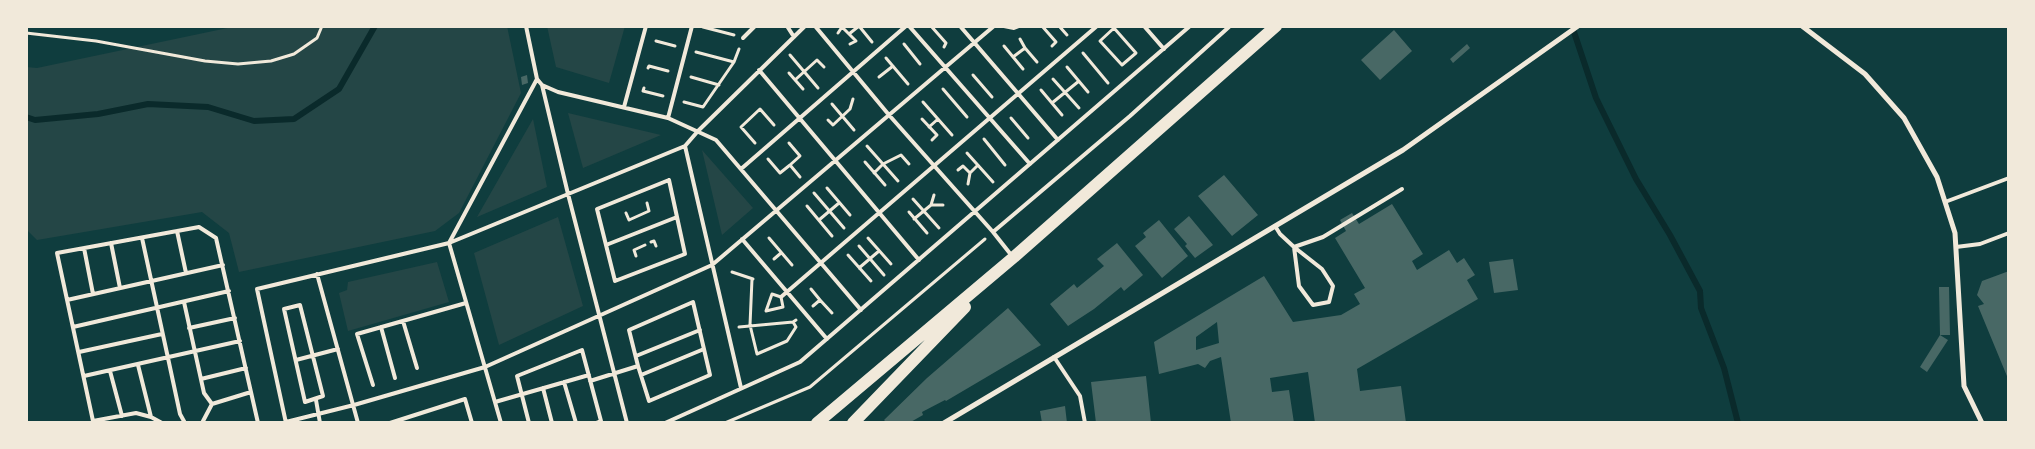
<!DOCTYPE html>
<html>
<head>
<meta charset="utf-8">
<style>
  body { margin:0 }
  #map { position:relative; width:2035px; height:449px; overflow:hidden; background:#0f3d3e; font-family:"Times New Roman",serif }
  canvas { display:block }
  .frame { position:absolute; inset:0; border:28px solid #f1e9da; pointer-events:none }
</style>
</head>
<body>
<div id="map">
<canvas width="2035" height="449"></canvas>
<div class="frame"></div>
</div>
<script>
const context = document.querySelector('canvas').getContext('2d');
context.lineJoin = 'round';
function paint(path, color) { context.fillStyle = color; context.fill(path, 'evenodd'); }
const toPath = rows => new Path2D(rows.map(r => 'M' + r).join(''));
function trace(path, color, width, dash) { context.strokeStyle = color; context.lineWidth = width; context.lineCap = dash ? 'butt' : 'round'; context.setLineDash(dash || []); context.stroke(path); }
paint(toPath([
  [237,26,507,26,521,93,459,213,435,231,239,272,229,233,202,212,37,240,26,229,26,67,37,68],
  [547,26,625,26,609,83,556,67],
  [568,113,661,135,583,168],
  [533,119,547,187,477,217],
  [702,150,753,208,722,235],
  [558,217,583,306,499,345,474,253],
  [437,262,449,302,348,331,339,293,347,290,348,282]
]), '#244646');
trace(toPath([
  [1572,26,1596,98,1636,179,1670,235,1700,291,1701,308,1724,368,1738,423],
  [26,117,35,120,98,114,148,104,208,107,254,121,294,119,339,89,375,26]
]), '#0a2a2b', 6);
paint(toPath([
  [1394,30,1412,51,1380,80,1361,60],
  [1467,44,1470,48,1453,63,1450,59],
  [527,75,528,83,522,85,521,77],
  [1224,175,1258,215,1232,236,1198,196],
  [1392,204,1423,254,1412,261,1417,270,1449,250,1457,263,1464,258,1475,275,1467,280,1478,299,1357,369,1360,391,1401,386,1406,423,1315,423,1308,372,1270,378,1272,392,1289,390,1294,423,1231,423,1221,357,1210,361,1205,368,1198,364,1159,374,1154,342,1264,276,1293,322,1341,315,1360,304,1354,294,1365,288,1335,238,1346,231,1340,220,1352,213,1359,224],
  [1217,322,1219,343,1196,350,1196,337],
  [1189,216,1213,245,1195,258,1185,246,1187,244,1174,229],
  [1159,220,1188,256,1162,278,1135,246,1146,237,1143,233],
  [1117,243,1143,275,1124,291,1121,287,1094,309,1068,326,1050,304,1074,284,1077,288,1104,266,1097,259],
  [1513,259,1518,290,1494,293,1489,262],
  [2009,271,2009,381,1978,306,1984,304,1977,295,1982,281],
  [1939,287,1949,287,1950,335,1940,335,1948,340,1927,372,1920,367,1940,335],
  [1008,308,1041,345,946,401,945,400,922,412,923,415,909,423,887,423,884,420,927,378],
  [1146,376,1151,423,1096,423,1091,382],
  [1065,406,1067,423,1042,423,1040,411]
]), '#486865');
trace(toPath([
  [859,26,872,42],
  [931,26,946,43,944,47],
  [1042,26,1056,42,1052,46],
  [1059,26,1067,35],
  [703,27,734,35],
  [1114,28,1136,53,1122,65,1100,41,1114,28],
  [26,33,96,41,205,61,238,64,271,61,294,54,317,38,322,26],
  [838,33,842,27,849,34,859,26],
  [849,34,856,41,850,44],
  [1020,39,1025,48,1037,62],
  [656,41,675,46],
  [904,44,920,64],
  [1004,46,1023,69],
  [696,52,734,62,739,49],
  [1083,53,1108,83],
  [790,55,818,88],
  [1013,57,1025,48],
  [886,58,908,84],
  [1067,67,1088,92],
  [648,68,649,66,668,71],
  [789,73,803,89],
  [973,75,992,97],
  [691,77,719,85],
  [879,77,893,66],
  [1053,79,1079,108],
  [795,80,817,60,824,67],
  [644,88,643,91,663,96],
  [943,89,967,117],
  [1041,90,1062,115],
  [684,102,703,107,734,62],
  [923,102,952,135],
  [1052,103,1079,81],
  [832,104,854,130],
  [1011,118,1028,138],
  [922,119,937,135,932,140],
  [828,120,833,125,850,109,853,99],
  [929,127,938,119],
  [984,139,1005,165],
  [755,143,741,127,760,109,774,125],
  [789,143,800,156,790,165],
  [867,146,898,181],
  [967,153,993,182],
  [768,159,780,173,790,165,800,177],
  [865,162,885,185],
  [958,170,963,166,970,173,968,184],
  [874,173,883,164,901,155,909,164],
  [970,173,978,165],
  [827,188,850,215],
  [814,193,844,228],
  [934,195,931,205,943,205],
  [913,199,939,228],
  [807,206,832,236],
  [909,212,927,233],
  [626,213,629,220,649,211,647,203],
  [914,219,931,205],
  [819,220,839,203],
  [769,238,792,265],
  [868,238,891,264],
  [651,242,654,241,656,246],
  [859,246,884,275],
  [848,255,871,281],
  [636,256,634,250,645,245],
  [774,259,781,253],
  [859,268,879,251],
  [732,272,753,279],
  [752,279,750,325,757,354,787,341,796,327,793,322,796,320],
  [811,289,820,300,813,306],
  [772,294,781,297,783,307,766,311,772,294],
  [820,300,832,313],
  [739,327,793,322],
  [725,423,810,387,985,239]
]), '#f1e9da', 3);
trace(toPath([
  [787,26,794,37],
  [815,26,889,115,993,232],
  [909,26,1030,164],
  [960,26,1058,140],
  [1004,26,1014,28,1019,26],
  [1144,26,1164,49],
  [743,38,755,26],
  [759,70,919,260],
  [537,79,542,85,568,194,627,423],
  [542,85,558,92,668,118,716,140,861,310],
  [624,107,646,26],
  [668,118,692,26],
  [685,146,741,388],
  [741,169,906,26],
  [669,180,685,254,615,281,597,209,669,180],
  [1945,202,2009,178],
  [1275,226,1280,234,1294,247,1323,237,1402,189],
  [177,231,186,273],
  [142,238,168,358,180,414,185,423],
  [742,239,827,339],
  [111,243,120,288],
  [606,245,677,217],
  [1294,247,1322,269,1333,286,1329,302,1313,305,1299,286,1294,247],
  [1956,247,1980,244,2009,233],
  [84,248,93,294],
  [1012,256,993,232,1130,116,1230,26],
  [317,274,358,423],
  [781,297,1097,26],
  [67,300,223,265],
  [184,302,204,393,212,404],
  [300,305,323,396,305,402,284,309,300,305],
  [403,321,417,368],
  [73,327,229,291],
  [381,327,395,378],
  [189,328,235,318],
  [79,352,162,334],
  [636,356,700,330],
  [1054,357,1080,396,1085,423],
  [296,360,338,349],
  [138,365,151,417],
  [110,371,122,416],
  [641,375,704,349],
  [84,376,240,341],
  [201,379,246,368],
  [590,381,638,366,629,330,693,302,710,375,649,401,638,366],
  [564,382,576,423],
  [373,385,357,334,466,303],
  [543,388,552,423],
  [316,400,320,423],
  [495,402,589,375],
  [286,422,354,405,485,367,712,265,994,26],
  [162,423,151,417,136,413,93,421,57,253,199,227,216,238,258,423],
  [202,423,212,404,251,392],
  [286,423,257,289,449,243,537,79,526,26],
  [390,423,465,399,472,423],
  [501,423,449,243,685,146,698,131,805,26],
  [529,423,517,376,582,350,601,421,596,423],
  [665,423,800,362,1190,26]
]), '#f1e9da', 4);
trace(toPath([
  [1802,26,1865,74,1904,118,1937,177,1955,233,1964,386,1982,423],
  [944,423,1403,150,1578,26]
]), '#f1e9da', 5);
trace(toPath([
  [817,423,1014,257,1276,26],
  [853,423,965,307]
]), '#f1e9da', 12);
</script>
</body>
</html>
